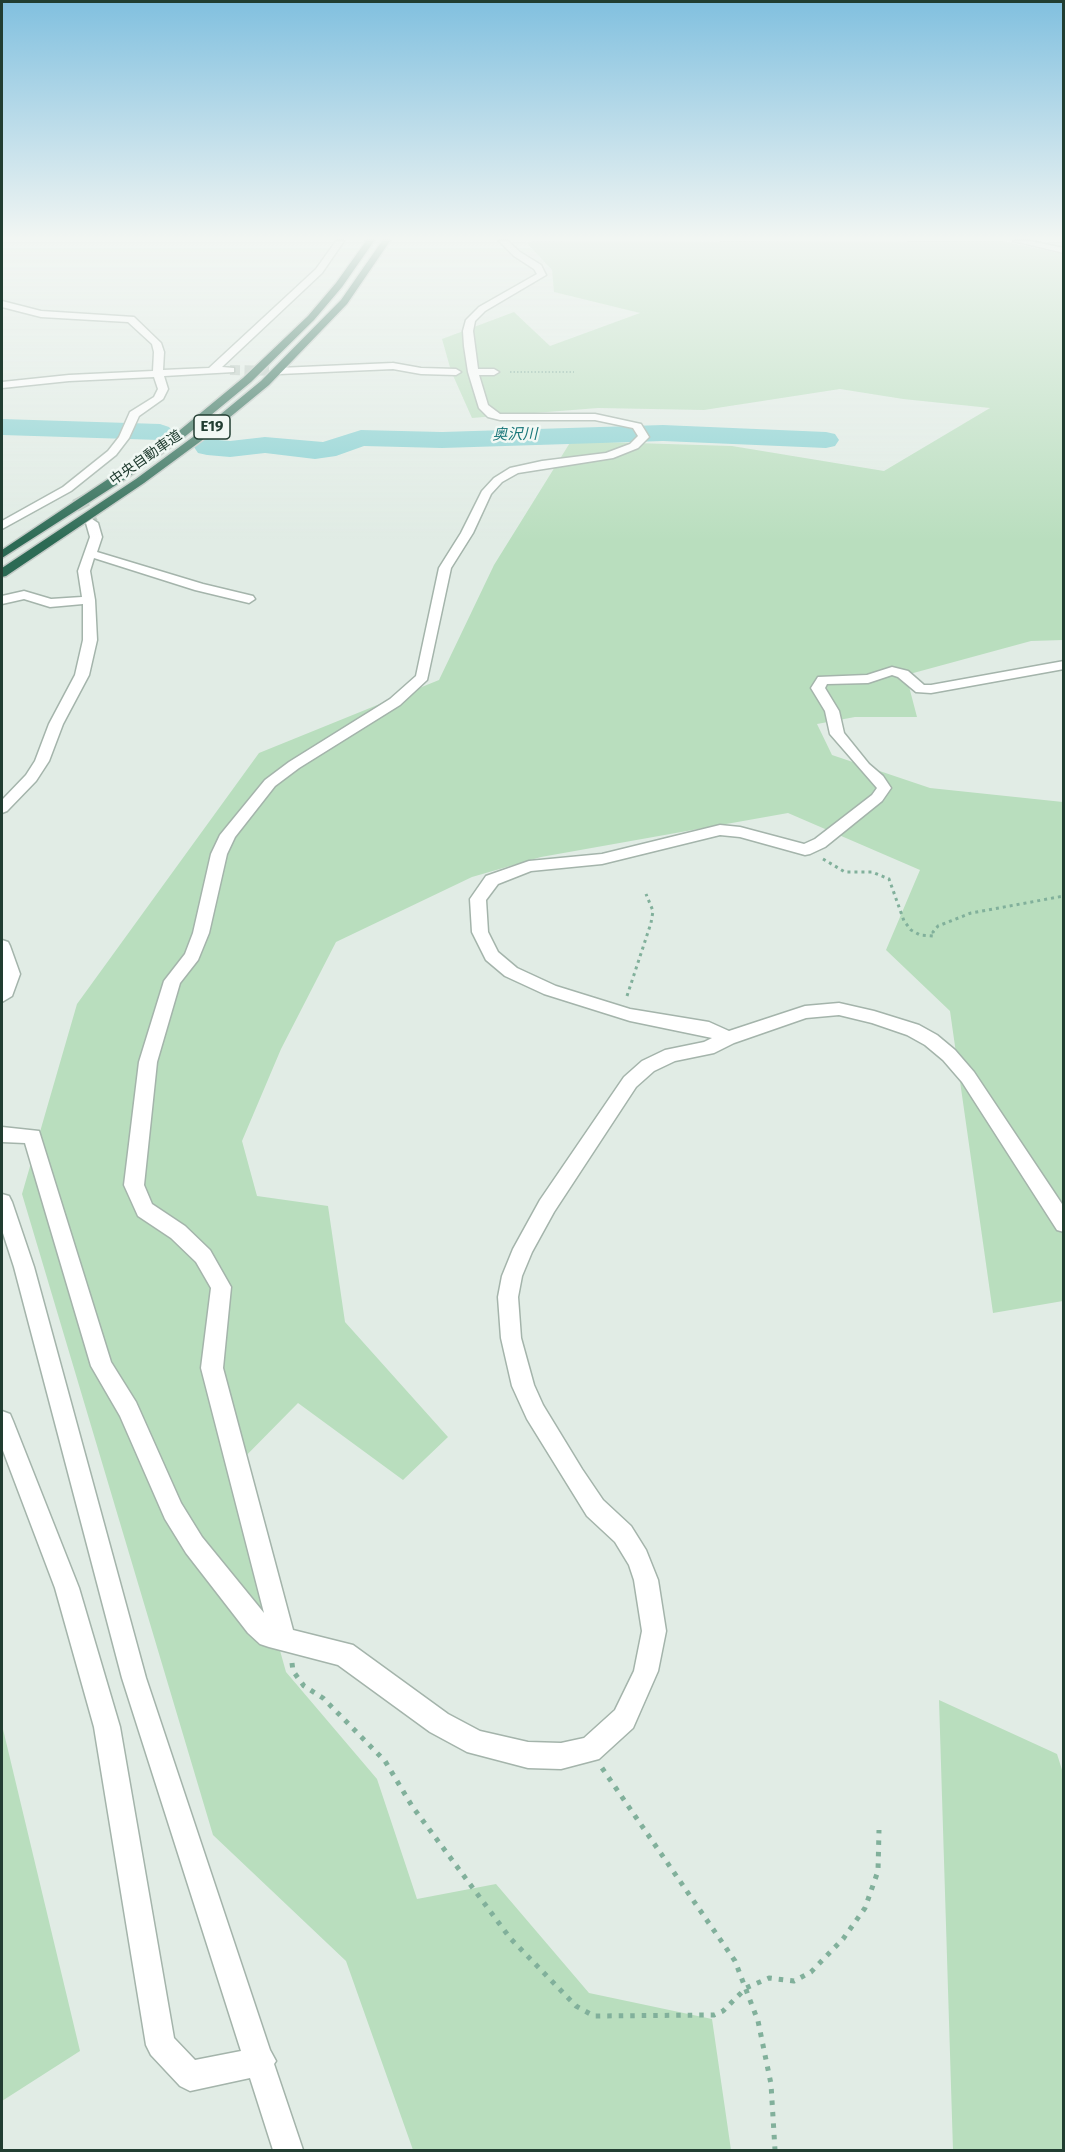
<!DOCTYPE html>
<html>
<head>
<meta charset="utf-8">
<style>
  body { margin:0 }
  #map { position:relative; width:1065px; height:2152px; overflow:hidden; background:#e1ece5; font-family:"Fira Sans",sans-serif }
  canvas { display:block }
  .frame { position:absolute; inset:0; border:3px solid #213d31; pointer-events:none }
</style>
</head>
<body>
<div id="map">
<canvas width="1065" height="2152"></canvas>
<div class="frame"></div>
</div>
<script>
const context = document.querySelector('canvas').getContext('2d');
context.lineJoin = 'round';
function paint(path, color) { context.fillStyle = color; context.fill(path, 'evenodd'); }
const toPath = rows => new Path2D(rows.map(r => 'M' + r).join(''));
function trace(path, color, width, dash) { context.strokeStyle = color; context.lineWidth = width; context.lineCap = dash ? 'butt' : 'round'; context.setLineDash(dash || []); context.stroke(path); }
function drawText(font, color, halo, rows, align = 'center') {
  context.font = font + ' "Fira Sans","Noto Sans JP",sans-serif'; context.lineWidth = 5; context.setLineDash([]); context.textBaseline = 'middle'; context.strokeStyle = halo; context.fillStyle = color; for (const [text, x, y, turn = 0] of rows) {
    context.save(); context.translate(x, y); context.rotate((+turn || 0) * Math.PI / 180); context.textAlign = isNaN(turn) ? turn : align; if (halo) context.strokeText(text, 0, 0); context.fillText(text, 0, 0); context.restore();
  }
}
paint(toPath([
  [1002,241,1063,254,1063,640,1031,641,906,675,917,717,855,717,817,724,832,755,930,788,1063,802,1063,1301,993,1313,950,1011,886,950,920,870,788,813,541,857,472,877,336,942,281,1049,242,1141,257,1196,328,1206,345,1322,448,1437,403,1480,298,1403,230,1472,286,1672,377,1779,417,1899,496,1884,589,1993,712,2019,731,2150,413,2150,346,1961,213,1835,22,1194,77,1004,259,753,439,680,494,565,571,441,732,446,884,471,990,408,903,399,840,389,704,410,598,408,472,418,451,371,442,339,514,312,550,346,640,313,554,292,552,270,526,242],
  [939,1700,1057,1754,1063,1773,1063,2150,953,2150],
  [2,1725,80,2051,2,2101]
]), '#b9debe');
paint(toPath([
  [2,419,160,424,169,427,173,432,169,437,160,440,2,435,2,419],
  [663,425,826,432,835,434,839,440,835,446,826,448,663,441,442,448,364,446,336,456,315,459,265,453,230,457,207,455,198,453,194,447,198,441,207,439,230,441,265,437,323,442,361,430,442,432,663,425]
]), '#88d1d2');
trace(toPath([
  [230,370,279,371]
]), '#bbc9c1', 10, [10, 4.5]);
trace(toPath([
  [78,497,92,523]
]), '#bbc9c1', 13, [13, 6]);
const minor = toPath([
  [336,241,344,241,322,273,222,367,234,368,234,372,164,376,168,389,163,399,139,416,129,438,116,455,71,491,2,529,2,521,63,487,108,451,119,437,130,412,154,397,158,389,154,377,69,381,2,388,2,382,69,375,153,371,154,352,152,344,128,322,41,317,2,307,2,301,41,311,134,317,161,343,164,352,163,370,209,368,316,269,336,241],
  [499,241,508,241,520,252,541,265,546,275,485,311,475,321,473,331,478,369,494,369,499,372,494,375,479,375,488,405,500,414,595,414,641,424,649,437,638,448,613,458,518,473,502,482,491,494,473,533,451,568,427,680,400,705,299,768,275,786,235,837,227,854,209,933,198,960,180,983,157,1062,144,1185,152,1204,185,1226,210,1250,231,1287,223,1368,293,1630,353,1645,448,1714,480,1731,528,1742,561,1743,584,1738,615,1710,634,1671,642,1631,634,1580,629,1565,615,1542,587,1516,527,1419,512,1386,501,1338,498,1297,502,1276,513,1249,540,1200,624,1077,642,1061,665,1050,704,1042,712,1038,630,1021,544,994,505,976,486,960,472,932,470,899,486,876,529,861,602,854,720,825,740,827,804,844,815,839,872,795,877,788,830,734,825,711,811,688,818,677,867,675,892,667,908,671,924,685,931,685,1064,661,1064,669,931,693,916,692,898,677,892,675,868,683,827,684,825,688,839,711,844,733,869,764,883,776,891,788,882,801,825,847,810,854,805,855,740,837,720,835,602,864,531,871,498,884,486,900,488,932,498,952,517,968,556,986,630,1009,709,1022,729,1031,805,1006,839,1003,874,1011,919,1025,937,1035,955,1050,974,1072,1064,1207,1064,1232,1057,1230,962,1082,943,1060,925,1045,907,1035,872,1023,839,1015,806,1018,734,1043,714,1053,675,1061,654,1071,636,1087,554,1212,532,1252,522,1276,518,1297,521,1338,534,1385,543,1405,582,1469,603,1500,631,1526,646,1550,658,1580,666,1631,658,1671,633,1728,599,1759,561,1769,528,1768,467,1752,430,1732,338,1665,269,1647,260,1644,248,1633,186,1553,165,1519,120,1416,91,1366,25,1143,2,1142,2,1127,39,1131,111,1362,136,1402,181,1503,202,1537,264,1613,201,1368,211,1288,196,1262,171,1238,138,1216,124,1185,139,1062,164,981,185,954,193,933,211,854,220,835,265,780,289,762,390,699,416,676,439,568,461,533,482,491,494,478,510,468,542,461,606,453,630,444,638,436,633,428,595,420,500,420,488,417,479,408,468,372,464,346,463,331,466,320,479,307,537,274,534,269,514,256,499,241],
  [1014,241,1030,241,1064,248,1064,253,1014,241],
  [393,363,421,368,456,369,461,372,456,375,421,374,393,369,279,374,274,371,279,368,393,363],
  [92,519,98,523,102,537,97,552,203,584,253,596,255,599,249,603,195,590,94,558,90,571,95,600,97,640,89,675,63,724,49,761,36,781,7,811,2,813,2,800,26,775,35,761,49,724,75,675,83,640,83,604,50,607,24,599,2,604,2,596,24,591,51,599,82,597,78,571,90,537,86,523,92,519],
  [2,940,8,942,10,946,20,974,12,996,2,1002,2,940],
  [2,1194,9,1196,12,1202,34,1267,146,1678,270,2050,276,2061,274,2064,303,2150,273,2150,250,2078,190,2091,180,2086,151,2055,146,2045,94,1727,55,1588,2,1448,2,1411,10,1414,13,1421,79,1588,120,1727,174,2038,195,2060,241,2051,122,1678,14,1267,2,1230,2,1194]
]);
const highway = toPath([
  [366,241,374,241,342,287,314,320,251,382,182,439,127,478,2,558,2,550,174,435,243,378,308,316,336,283,366,241],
  [382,241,390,241,347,304,269,385,201,441,144,483,6,576,2,577,2,568,136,479,193,437,261,381,341,300,382,241]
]);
trace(minor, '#a4b4ab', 3);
trace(highway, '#c1c9c5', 3);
trace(toPath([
  [510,372,574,372]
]), '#81b09b', 2, [1.5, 2]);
trace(toPath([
  [823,859,845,872,872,872,889,879,904,921,911,930,920,935,934,936,933,932,938,926,971,913,1064,896],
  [627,996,651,923,653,911,646,894]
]), '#81b09b', 3, [3, 4]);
trace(toPath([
  [292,1663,293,1671,304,1686,323,1698,385,1761,412,1806,510,1938,576,2006,594,2016,714,2015,723,2011,746,1988,769,1978,794,1981,811,1972,843,1939,865,1908,878,1871,879,1830],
  [602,1768,735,1961,758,2021,771,2084,775,2150]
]), '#81b09b', 5, [4.5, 7]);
paint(minor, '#fff');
paint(highway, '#2c6a54');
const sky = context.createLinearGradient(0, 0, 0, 542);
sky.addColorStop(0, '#81c0df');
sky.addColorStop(0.44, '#f2f6f3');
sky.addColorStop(1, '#f2f6f300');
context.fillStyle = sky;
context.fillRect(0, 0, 1065, 542);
drawText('14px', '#213d31', '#f1f8f4', [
  ["中央自動車道",146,458,-35]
]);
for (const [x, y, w] of [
  [212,427,36]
]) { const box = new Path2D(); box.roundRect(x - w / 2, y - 12, w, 24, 4.5); context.fillStyle = '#f1f8f4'; context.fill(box); trace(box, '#213d31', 1.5); }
drawText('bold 15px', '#213d31', null, [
  ["E19",212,427]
]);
drawText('italic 15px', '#1a777a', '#f1f8f4', [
  ["奥沢川",515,435,-1]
]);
</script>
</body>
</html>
